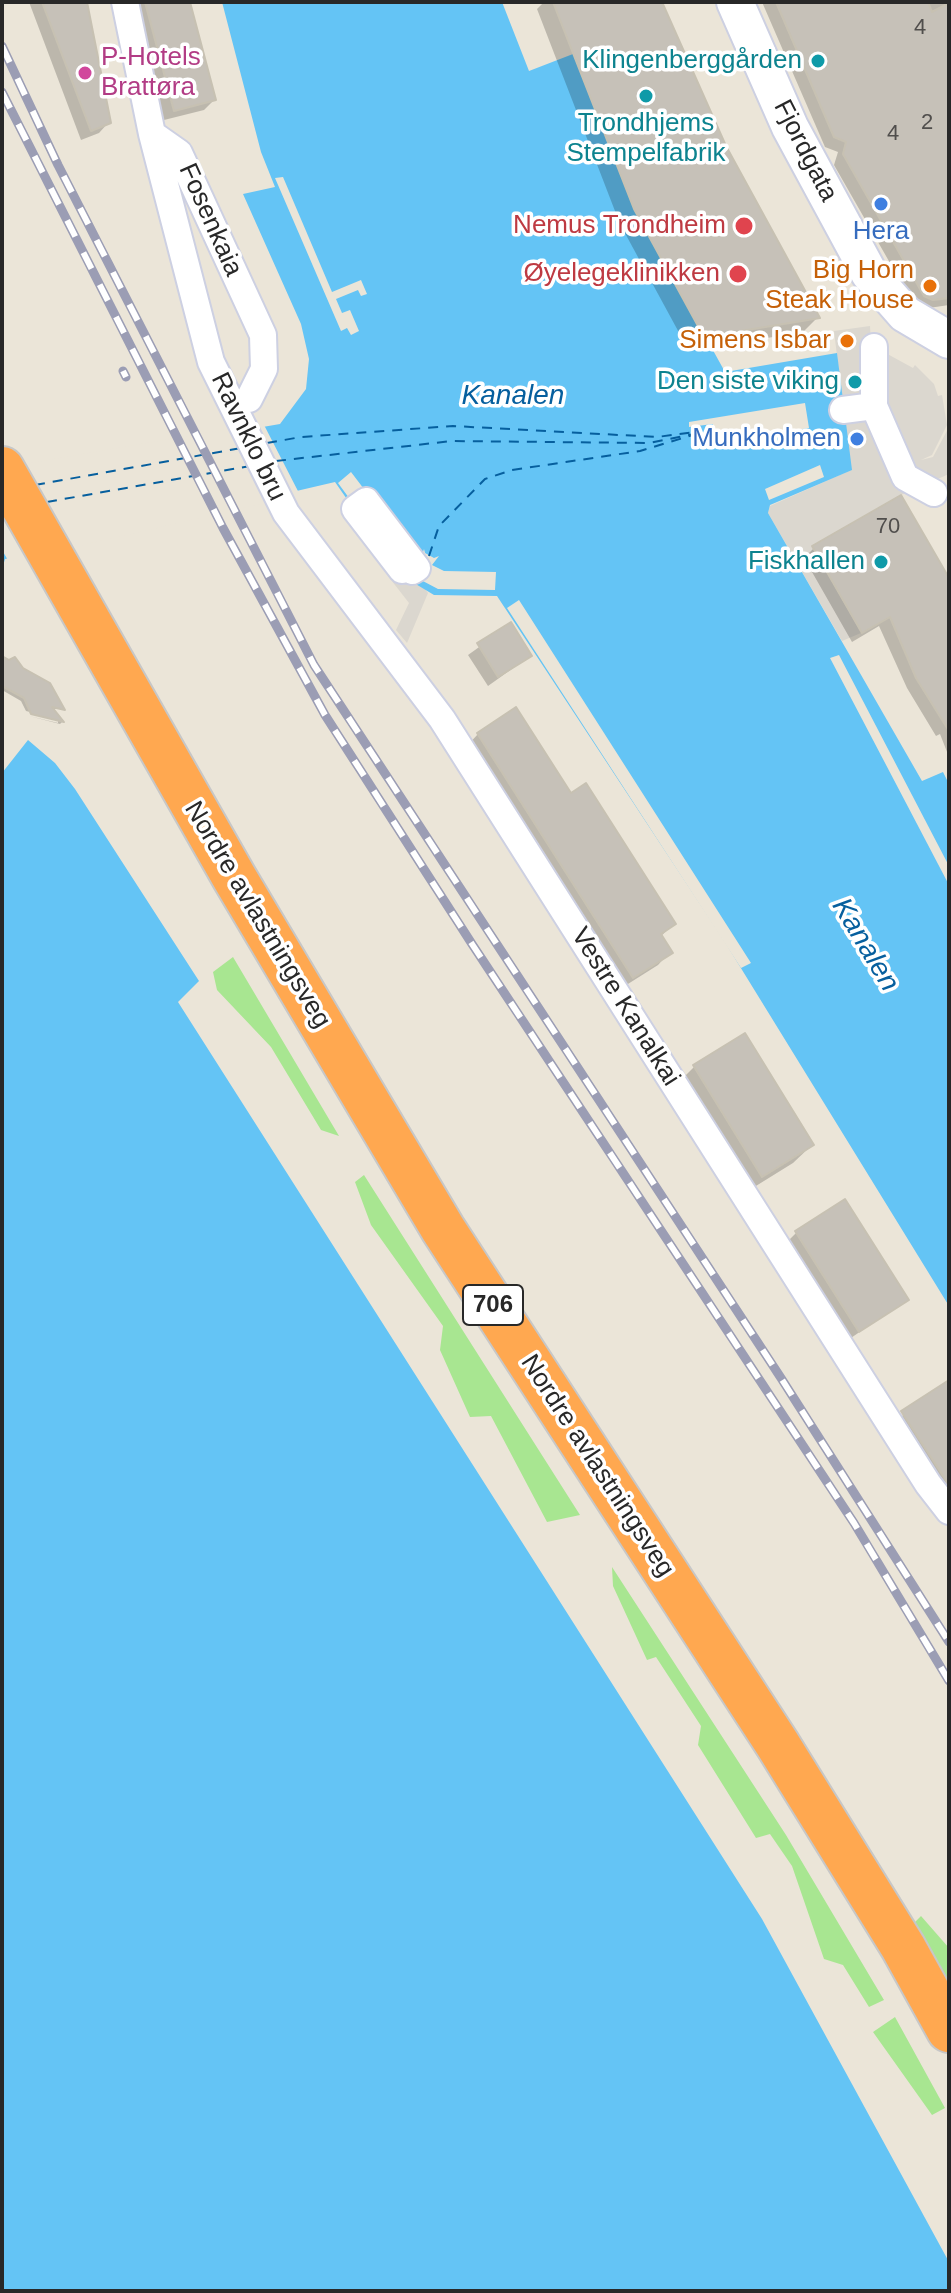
<!DOCTYPE html>
<html>
<head>
<meta charset="utf-8">
<style>
  body { margin:0 }
  #map { position:relative; width:951px; height:2293px; overflow:hidden; background:#ebe5d8; font-family:Helvetica,sans-serif }
  canvas { display:block }
  .frame { position:absolute; inset:0; border:4px solid #282828; pointer-events:none }
</style>
</head>
<body>
<div id="map">
<canvas width="951" height="2293"></canvas>
<div class="frame"></div>
</div>
<script>
const context = document.querySelector('canvas').getContext('2d');
context.lineJoin = 'round';
function paint(path, color) { context.fillStyle = color; context.fill(path, 'evenodd'); }
const toPath = rows => new Path2D(rows.map(r => 'M' + r).join(''));
function trace(path, color, width, dash) { context.strokeStyle = color; context.lineWidth = width; context.lineCap = dash ? 'butt' : 'round'; context.setLineDash(dash || []); context.stroke(path); }
function drawText(font, color, halo, rows, align = 'center') {
  context.font = font + ' Helvetica,sans-serif'; context.lineWidth = 7; context.setLineDash([]); context.textBaseline = 'middle'; context.strokeStyle = halo; context.fillStyle = color; for (const [text, x, y, turn = 0] of rows) {
    context.save(); context.translate(x, y); context.rotate((+turn || 0) * Math.PI / 180); context.textAlign = isNaN(turn) ? turn : align; if (halo) context.strokeText(text, 0, 0); context.fillText(text, 0, 0); context.restore();
  }
}
paint(toPath([
  [233,957,339,1136,321,1130,271,1047,217,990,213,972],
  [364,1175,580,1515,547,1522,491,1416,470,1417,440,1350,443,1326,371,1225,355,1182],
  [612,1567,786,1835,884,2000,869,2007,843,1965,824,1959,792,1866,770,1834,756,1838,698,1745,701,1726,656,1657,647,1660,613,1586],
  [921,1916,949,1948,949,1985,912,1925],
  [895,2017,945,2108,932,2115,873,2032]
]), '#a8e691');
paint(toPath([
  [870,326,871,345,913,368,915,365,934,384,938,396,942,395,947,425,932,455,921,460,933,457,949,427,949,474,901,495,812,546,861,633,842,641,768,513,770,506,851,470,834,331],
  [405,563,428,593,407,643,396,630,409,603,388,576]
]), '#dbd7cf');
paint(toPath([
  [222,2,502,2,529,71,573,54,636,211,725,372,837,353,852,470,770,505,768,513,922,781,943,772,949,784,949,1306,723,939,497,596,434,595,399,574,335,482,5,559,2,569,2,472,280,424,306,389,309,359,301,324,243,194,275,187,261,152],
  [28,740,55,763,75,789,199,981,178,1002,762,1919,949,2262,949,2291,2,2291,2,773]
]), '#64c4f5');
paint(toPath([
  [283,177,332,292,361,280,367,294,361,296,358,290,336,299,342,313,350,310,359,331,351,335,347,328,341,331,275,178],
  [805,403,809,428,722,443,712,439,713,424,689,427,689,422],
  [263,423,300,495,9,562,2,550,2,468],
  [820,465,824,477,769,500,765,489],
  [351,472,380,510,422,555,424,549,425,553,434,558,439,556,432,565,444,571,496,572,495,590,438,589,402,570,338,483],
  [519,600,751,963,741,968,507,608],
  [839,655,949,866,949,885,830,658]
]), '#ebe5d8');
paint(toPath([
  [29,2,85,2,109,122,99,133,81,140],
  [133,2,186,2,214,100,204,110,164,120],
  [544,2,660,2,724,147,818,317,803,332,689,351,620,224,537,9],
  [762,2,949,2,949,305,922,309,914,305,834,165,838,152,825,147],
  [814,548,949,582,949,757,940,734,936,736,907,688,879,626,852,642,804,558],
  [510,625,530,656,488,686,468,655],
  [22,670,49,684,62,709,52,709,62,722,60,724,29,716,58,723,58,719,26,711,21,701,2,690,2,671],
  [478,734,570,795,674,924,660,937,670,952,658,965,620,989,466,747],
  [694,1067,812,1145,793,1163,743,1194,676,1085],
  [797,1232,906,1300,848,1340,787,1242],
  [949,1383,949,1511,892,1423]
]), '#0003');
trace(toPath([
  [267,443,301,437,453,426,657,437,695,432],
  [276,461,452,441,649,443,720,429],
  [35,485,241,448],
  [47,502,250,466],
  [429,556,439,526,485,479,512,470,640,451,696,434]
]), '#065f9e', 2, [10, 8]);
const building = toPath([
  [42,2,87,2,111,123,91,131,42,2],
  [145,2,190,2,216,100,174,111,145,2],
  [553,2,662,2,726,146,820,318,704,337,634,209,553,2],
  [776,2,928,2,932,12,949,3,949,298,933,300,924,296,843,154,846,142,834,137,776,2],
  [901,495,949,578,949,731,916,678,890,617,862,633,812,546,901,495],
  [511,622,532,656,498,677,477,643,511,622],
  [2,656,9,660,15,657,23,668,50,683,65,710,52,707,64,722,31,714,24,698,2,686,2,656],
  [516,707,571,793,586,783,676,924,661,934,673,953,633,978,477,733,516,707],
  [745,1033,814,1145,762,1177,693,1065,745,1033],
  [845,1199,909,1300,859,1332,795,1231,845,1199],
  [949,1380,949,1485,901,1411,949,1380]
]);
paint(building, '#c6c1b8');
trace(building, '#c7c1b2', 2);
const street = toPath([
  [125,2,152,134,179,153,263,335,264,369,249,399],
  [152,134,211,362,286,513,442,719,928,1484,949,1511],
  [874,347,874,406,905,477,934,493],
  [843,410,874,406],
  [366,501,417,568,412,571,364,511,407,568,402,570,355,509,366,501]
]);
const secondary = toPath([
  [735,2,790,127,869,273,905,314,949,340]
]);
const highway = toPath([
  [2,469,234,877,443,1229,778,1745,903,1947,949,2030]
]);
trace(street, '#cdd0e2', 30);
trace(secondary, '#cdd0e2', 40);
trace(highway, '#c7c7c7', 48);
trace(street, '#fff', 26);
trace(secondary, '#fff', 36);
trace(highway, '#ffa850', 44);
const rail = toPath([
  [2,46,58,165,314,665,781,1378,949,1642],
  [2,92,223,528,325,715,472,944,854,1523,949,1681],
  [123,371,126,377]
]);
trace(rail, '#9b9db4', 9);
trace(rail, '#fff', 6, [18]);
for (const [x, y, r, color] of [
  [818,61,8,"#0f9aa8"],
  [85,73,8,"#d1479c"],
  [646,96,8,"#0f9aa8"],
  [881,204,8,"#3f7fe0"],
  [744,226,10,"#e0444e"],
  [738,274,10,"#e0444e"],
  [930,286,8,"#e8710a"],
  [847,341,8,"#e8710a"],
  [855,382,8,"#0f9aa8"],
  [857,439,8,"#3f7fe0"],
  [881,562,8,"#0f9aa8"]
]) { const dot = new Path2D(); dot.arc(x, y, r, 0, 2 * Math.PI); context.fillStyle = color; context.fill(dot); trace(dot, '#fff', 3); }
drawText('22px', '#504e4c', null, [
  ["4",920,28],
  ["2",927,123],
  ["4",893,134],
  ["70",888,527]
]);
for (const [x, y, w] of [
  [493,1305,60]
]) { const box = new Path2D(); box.roundRect(x - w / 2, y - 20, w, 40, 6); context.fillStyle = '#fff'; context.fill(box); trace(box, '#282828', 2); }
drawText('bold 24px', '#282828', null, [
  ["706",493,1305]
]);
drawText('26px', '#b23c85', '#fff', [
  ["P-Hotels",101,58],
  ["Brattøra",101,88]
], 'left');
drawText('26px', '#0d838f', '#fff', [
  ["Klingenberggården",802,61],
  ["Trondhjems",646,124,"center"],
  ["Stempelfabrik",646,154,"center"],
  ["Den siste viking",839,382],
  ["Fiskhallen",865,562]
], 'right');
drawText('26px', '#282828', '#fff', [
  ["Fjordgata",805,151,63],
  ["Fosenkaia",210,220,66],
  ["Ravnklo bru",248,437,64],
  ["Nordre avlastningsveg",257,915,59],
  ["Vestre Kanalkai",625,1007,58],
  ["Nordre avlastningsveg",597,1466,57]
]);
drawText('26px', '#be3a42', '#fff', [
  ["Nemus Trondheim",726,226],
  ["Øyelegeklinikken",720,274]
], 'right');
drawText('26px', '#366cbe', '#fff', [
  ["Hera",881,232],
  ["Munkholmen",841,439,"right"]
]);
drawText('26px', '#c56008', '#fff', [
  ["Big Horn",914,271],
  ["Steak House",914,301],
  ["Simens Isbar",831,341]
], 'right');
drawText('italic 28px', '#065f9e', '#fff', [
  ["Kanalen",513,396],
  ["Kanalen",865,945,59]
]);
</script>
</body>
</html>
